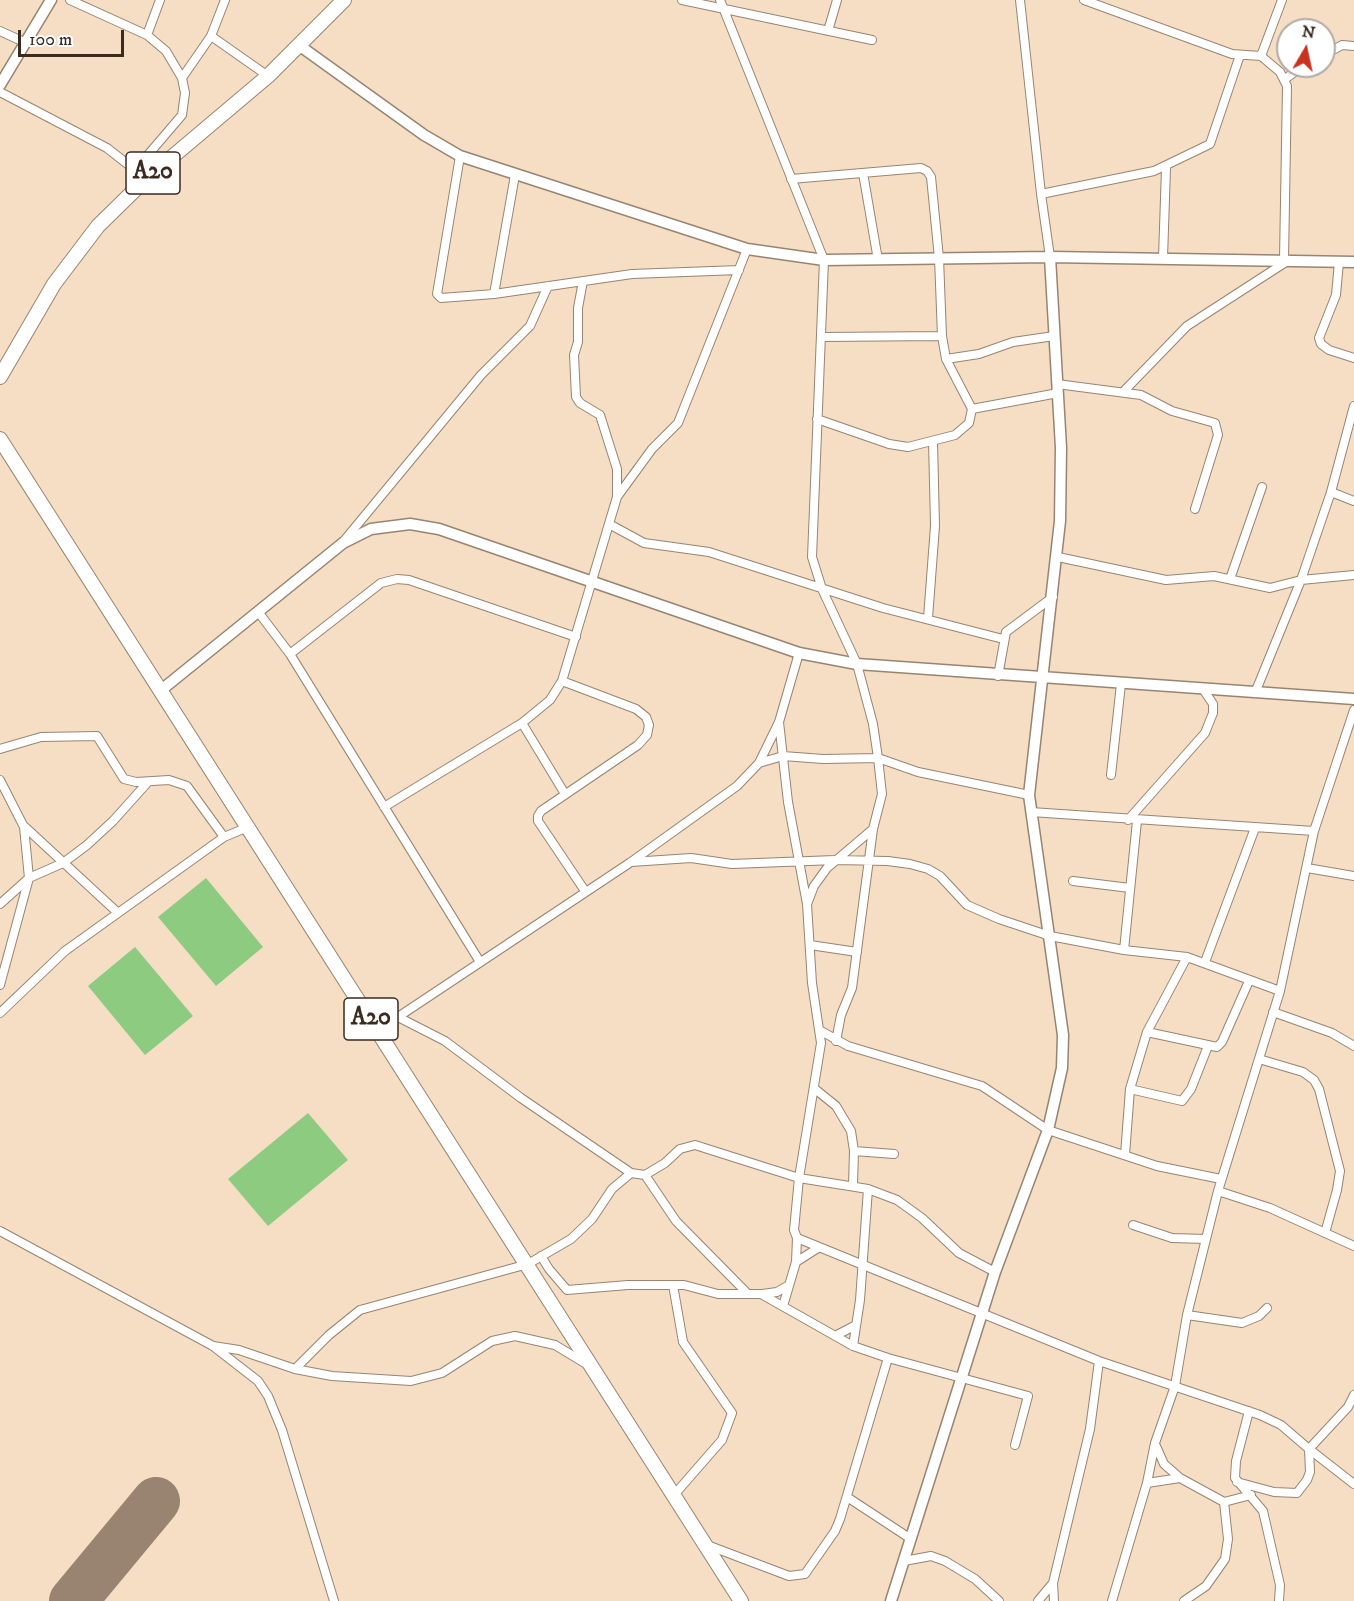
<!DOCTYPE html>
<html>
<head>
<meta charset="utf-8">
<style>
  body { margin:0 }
  #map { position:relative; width:1354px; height:1601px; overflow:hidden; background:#f5dec4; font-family:"IM FELL DW Pica",serif }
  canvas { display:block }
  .north { position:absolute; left:1276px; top:18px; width:60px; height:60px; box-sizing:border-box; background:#fff; border:2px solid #b1aaa5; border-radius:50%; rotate:9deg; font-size:16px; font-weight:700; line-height:24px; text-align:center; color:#3b2a1e }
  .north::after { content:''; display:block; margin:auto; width:21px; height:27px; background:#c8321e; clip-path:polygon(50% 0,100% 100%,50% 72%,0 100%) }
  .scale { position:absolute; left:18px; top:30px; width:106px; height:27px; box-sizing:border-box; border:3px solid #3b2a1e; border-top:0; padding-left:8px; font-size:18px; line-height:21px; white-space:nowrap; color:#3b2a1e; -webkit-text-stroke:4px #fff; paint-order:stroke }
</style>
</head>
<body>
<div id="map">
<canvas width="1354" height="1601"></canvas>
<div class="north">N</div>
<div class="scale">100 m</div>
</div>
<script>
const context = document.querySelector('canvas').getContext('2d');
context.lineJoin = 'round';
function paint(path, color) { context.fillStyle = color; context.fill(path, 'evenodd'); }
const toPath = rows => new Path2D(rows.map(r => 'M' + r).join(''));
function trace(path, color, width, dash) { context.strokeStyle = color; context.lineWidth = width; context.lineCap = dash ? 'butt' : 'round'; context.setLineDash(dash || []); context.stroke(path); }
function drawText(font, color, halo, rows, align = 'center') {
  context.font = font + ' "IM FELL DW Pica",serif'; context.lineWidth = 5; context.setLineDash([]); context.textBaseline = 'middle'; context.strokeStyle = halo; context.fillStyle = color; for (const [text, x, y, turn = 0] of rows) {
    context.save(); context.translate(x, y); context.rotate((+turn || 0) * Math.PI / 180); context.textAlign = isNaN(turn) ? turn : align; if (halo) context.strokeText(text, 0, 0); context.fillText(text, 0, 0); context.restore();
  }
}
paint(toPath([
  [206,878,263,947,216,986,158,917],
  [135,947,193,1016,145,1055,88,986],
  [308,1113,348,1160,268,1226,228,1179]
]), '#8dcb81');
trace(toPath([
  [73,1601,156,1501]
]), '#988471', 48);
const minor = toPath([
  [70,0,147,35,166,51,182,78],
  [682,0,872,40],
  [720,0,824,260,812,557,822,589,857,664,873,724,878,758,918,772,1029,795],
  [1020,0,1041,194,1050,257],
  [1084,0,1232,54,1261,56],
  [1282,0,1261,56,1280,72,1287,86,1284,259],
  [0,31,24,42],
  [828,31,837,0],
  [147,35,160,0],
  [211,36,268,76],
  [1324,55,1342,45,1354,46],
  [1285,79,1303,66],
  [0,92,107,148,139,173],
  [460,156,437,294,441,298,494,294,632,274,739,270],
  [135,170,182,115,185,93,182,78,211,36,225,0],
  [863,173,878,260],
  [791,179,921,168,927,171,931,177,939,258,942,336,946,359,979,354,1013,342,1054,336],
  [1041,194,1154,171,1210,144,1240,55],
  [1163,258,1166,168],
  [1339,262,1336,295,1319,338,1321,344,1329,350,1354,358],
  [583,281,578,308,578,342,574,355,576,397,580,403,600,415,617,469,617,496],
  [494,294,515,175],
  [821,337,942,336],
  [946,359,972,409],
  [1057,384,1141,395,1172,411,1215,423,1218,435,1195,509],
  [1124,391,1187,326,1289,260],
  [817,419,889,444,908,447,955,435,969,423,972,409,1058,393],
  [1331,492,1354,501],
  [609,524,644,543,709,552,883,608,1003,639],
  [343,542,481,375,530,326,548,286],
  [1058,557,1166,580,1214,576,1270,588,1301,580,1354,575],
  [1230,579,1262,487],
  [259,613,290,654,480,962],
  [928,618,935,526,933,441],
  [290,654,381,583,397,579,409,580,576,637],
  [998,676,1006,632,1053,597],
  [562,681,636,709,646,717,649,725,647,735,638,745,541,811,538,816,538,821,585,891],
  [1255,693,1301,580,1331,492,1354,406],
  [779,722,788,802,807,904,812,983,821,1043,799,1178,794,1230,797,1238,796,1262,783,1306],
  [522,723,565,794],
  [0,749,41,737,97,736,124,779,136,782,169,780,187,786,224,837],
  [759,763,783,756,823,759,878,758,882,794,873,829,852,988,841,1015,836,1041],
  [1111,775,1121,684],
  [0,780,24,827,29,878,0,985],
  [384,807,522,723,550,700,562,681,617,497,652,449,678,423,747,249],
  [1031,812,1314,831],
  [1128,820,1205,733,1213,713,1213,704,1203,689],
  [25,827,117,912],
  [631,862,691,858,732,864,835,860,888,861,910,864,928,869,940,876,967,905,999,919,1050,936,1124,950,1187,957,1280,991],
  [1307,868,1354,876],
  [1073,881,1130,888],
  [0,904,29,878,63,863,87,845,113,821,148,782],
  [807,904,814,886,827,868,873,829],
  [810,945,857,952],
  [1124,950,1137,821],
  [1205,962,1255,828],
  [1273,1012,1332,1033,1354,1046],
  [0,1013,65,951,224,837,248,827],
  [398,1017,445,1041,521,1098,631,1173,645,1175,665,1163,680,1149,695,1145,799,1178,868,1189,897,1200,922,1218,959,1253,995,1272],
  [821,1031,848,1046,982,1086,1048,1130,1157,1166,1221,1179],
  [380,1032,398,1017,631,862,737,786,759,763,779,722,799,653],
  [1147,1032,1217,1047,1222,1042,1249,981],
  [1259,1059,1303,1072,1314,1080,1319,1089,1340,1171,1337,1190,1325,1233],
  [815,1089,836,1106,851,1131,854,1151,853,1185],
  [1130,1089,1182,1101,1191,1089,1208,1046],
  [854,1151,894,1154],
  [1125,1155,1130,1089,1147,1032,1187,957],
  [645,1175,676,1221,746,1292],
  [1218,1191,1270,1208,1354,1246],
  [1133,1225,1172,1238,1206,1239],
  [0,1231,213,1346,258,1381,268,1396,282,1430,334,1601],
  [797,1238,1099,1361,1260,1415,1281,1425,1309,1449,1310,1472,1307,1480,1297,1493,1274,1492,1237,1482],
  [541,1256,549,1269,567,1290,628,1285,684,1285,718,1294,761,1294,853,1346,888,1358,840,1519,835,1531,805,1574,789,1576,707,1545],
  [796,1262,818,1248],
  [673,1285,683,1342,732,1413,722,1440,674,1495],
  [762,1294,777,1292,789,1285],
  [1187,1315,1242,1323,1259,1316,1267,1308],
  [835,1336,856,1325],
  [213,1346,239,1350,295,1369,329,1335,360,1310,528,1264,571,1239,592,1219,612,1189,631,1173],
  [853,1346,860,1300,868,1189],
  [888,1358,1028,1396,1015,1445],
  [295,1369,332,1376,411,1381,442,1373,492,1341,515,1336,555,1345,588,1365],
  [1354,1395,1348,1407,1309,1449,1354,1484],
  [1249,1411,1236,1461,1235,1478,1263,1511,1280,1585,1279,1601],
  [1156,1446,1164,1464,1180,1478],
  [1147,1483,1180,1478,1224,1502,1251,1495],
  [847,1497,911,1539],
  [904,1561,931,1556,945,1561,975,1579,999,1601],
  [1038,1601,1053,1583],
  [1054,1601,1053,1583,1090,1429,1099,1361],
  [1112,1601,1147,1483,1155,1443,1175,1386,1187,1315,1218,1191,1280,991,1314,831,1354,710],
  [1184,1601,1206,1586,1225,1559,1228,1539,1224,1502]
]);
const tertiary = toPath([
  [300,46,424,135,460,156,747,249,824,260,1050,257,1354,262],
  [0,85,51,0],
  [160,691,343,543,371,529,410,524,439,529,799,653,857,664,1354,699],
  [891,1601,995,1272,1048,1130,1062,1068,1063,1035,1029,795,1060,521,1061,448,1050,257]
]);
const primary = toPath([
  [0,377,54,284,98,226,146,179,268,76,344,0],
  [0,439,741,1601]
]);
trace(minor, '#988471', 10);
trace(tertiary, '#988471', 13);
trace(primary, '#988471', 16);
trace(minor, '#fff', 8);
trace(tertiary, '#fff', 10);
trace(primary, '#fff', 14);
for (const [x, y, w] of [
  [153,173,54],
  [371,1019,54]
]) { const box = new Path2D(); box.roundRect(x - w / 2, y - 21, w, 42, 4.5); context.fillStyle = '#fff'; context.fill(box); trace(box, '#3b2a1e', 1.5); }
drawText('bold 24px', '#3b2a1e', null, [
  ["A20",153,173],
  ["A20",371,1019]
]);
</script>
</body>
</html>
